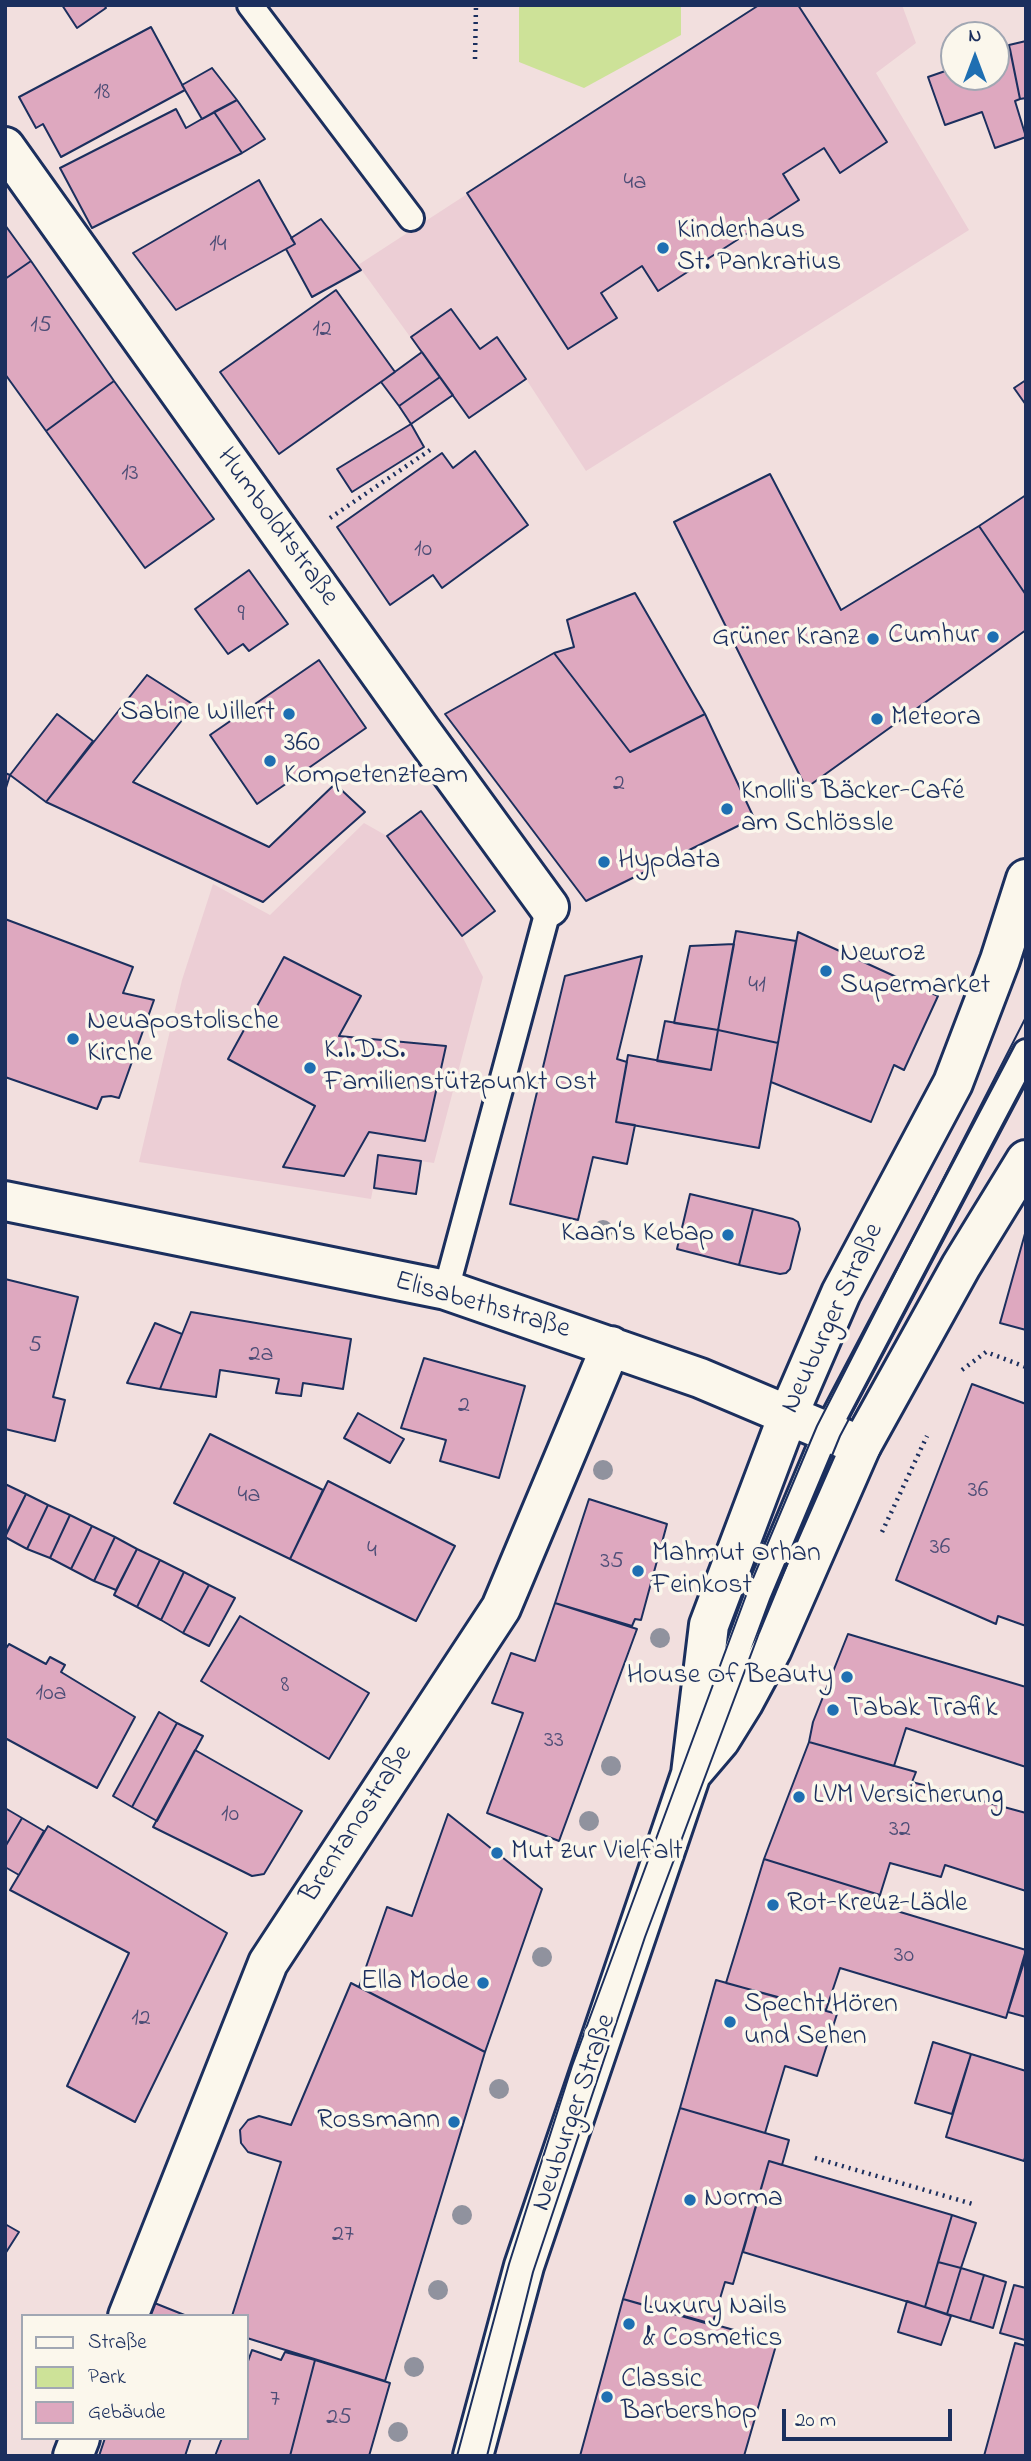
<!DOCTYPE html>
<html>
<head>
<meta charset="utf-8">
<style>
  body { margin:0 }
  #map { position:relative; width:1031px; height:2461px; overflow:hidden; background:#f2dfde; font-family:"Indie Flower",sans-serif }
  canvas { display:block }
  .frame { position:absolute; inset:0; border:7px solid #1b2f5e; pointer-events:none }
  .legend { position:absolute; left:21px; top:2314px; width:228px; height:126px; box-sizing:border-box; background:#fbf7ec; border:2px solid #a1a7b3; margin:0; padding:9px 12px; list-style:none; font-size:21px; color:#1b2f5e }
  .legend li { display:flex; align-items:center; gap:14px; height:35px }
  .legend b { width:35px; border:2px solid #a1a7b3 }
  .north { position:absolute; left:940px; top:21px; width:70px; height:70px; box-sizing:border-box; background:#fbf7ec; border:2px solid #a1a7b3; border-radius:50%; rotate:0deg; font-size:19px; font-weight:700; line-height:28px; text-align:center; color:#1b2f5e }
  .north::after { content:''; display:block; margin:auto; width:24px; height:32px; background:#1f6fb2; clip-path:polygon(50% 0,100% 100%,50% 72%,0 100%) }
  .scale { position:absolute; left:782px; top:2409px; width:170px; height:32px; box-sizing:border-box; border:4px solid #1b2f5e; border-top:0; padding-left:9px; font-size:21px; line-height:24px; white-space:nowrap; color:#1b2f5e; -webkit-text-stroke:5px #fbf7ec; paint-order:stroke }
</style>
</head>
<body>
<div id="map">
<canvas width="1031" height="2461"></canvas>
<div class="frame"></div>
<ul class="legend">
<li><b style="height:9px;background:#fbf7ec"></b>Straße</li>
<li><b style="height:19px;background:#cde298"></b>Park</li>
<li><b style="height:19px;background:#dea8bf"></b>Gebäude</li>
</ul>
<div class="north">N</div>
<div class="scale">20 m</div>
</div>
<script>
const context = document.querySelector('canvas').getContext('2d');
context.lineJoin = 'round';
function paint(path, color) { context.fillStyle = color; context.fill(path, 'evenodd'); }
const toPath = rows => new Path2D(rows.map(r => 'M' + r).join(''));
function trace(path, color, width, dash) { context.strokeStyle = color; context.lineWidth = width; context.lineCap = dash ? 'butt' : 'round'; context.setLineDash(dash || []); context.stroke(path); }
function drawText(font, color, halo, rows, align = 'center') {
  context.font = font + ' "Indie Flower",sans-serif'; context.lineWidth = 7; context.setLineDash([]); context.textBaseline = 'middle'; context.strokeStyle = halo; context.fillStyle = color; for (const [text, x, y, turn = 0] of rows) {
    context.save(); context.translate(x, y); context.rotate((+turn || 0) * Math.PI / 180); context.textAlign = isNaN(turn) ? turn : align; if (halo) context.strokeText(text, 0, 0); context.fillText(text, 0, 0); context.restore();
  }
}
paint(toPath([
  [758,5,902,5,916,43,876,73,969,230,586,471,526,379,469,418,358,265],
  [364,823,387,836,462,936,483,977,434,1163,379,1155,371,1199,139,1162,182,980,213,884,270,915]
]), '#ecced5');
paint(toPath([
  [519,5,681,5,681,35,584,88,519,62]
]), '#cde298');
const building = toPath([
  [62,5,104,5,106,8,77,28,62,5],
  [759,5,798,5,887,142,840,173,824,148,783,174,799,200,658,291,642,266,601,293,617,318,568,349,467,193,759,5],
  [151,27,185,90,61,157,43,124,36,128,19,97,151,27],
  [1026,41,1026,98,1020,99,1009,45,1026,41],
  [1010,49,1020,99,1015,101,1026,137,995,148,982,112,945,125,928,77,954,68,954,77,996,77,996,53,1010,49],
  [212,68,237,100,202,119,182,85,212,68],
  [237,100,265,139,242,153,214,112,237,100],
  [176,109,186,128,214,112,242,153,92,228,60,168,176,109],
  [259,180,295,244,176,310,133,253,259,180],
  [321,219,361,270,312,297,286,249,295,244,291,238,321,219],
  [5,225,31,261,5,279,5,225],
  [31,261,114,381,46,431,5,374,5,279,31,261],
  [336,290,395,372,279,454,220,372,336,290],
  [451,309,480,349,497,337,526,379,469,418,411,337,451,309],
  [422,352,440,377,399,406,381,382,422,352],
  [440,377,453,395,411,424,399,406,440,377],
  [1026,380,1026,405,1014,388,1026,380],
  [114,381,214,519,145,568,46,431,114,381],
  [411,424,424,447,352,492,337,469,411,424],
  [475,451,528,525,442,588,433,575,390,605,337,527,442,453,453,468,475,451],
  [770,474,841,610,979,526,1026,595,1026,630,806,788,674,522,770,474],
  [1026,495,1026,595,979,526,1026,495],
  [249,570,288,624,249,651,243,644,228,654,195,609,249,570],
  [635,593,705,714,630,752,554,653,574,647,567,620,635,593],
  [554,653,630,752,705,714,754,818,586,901,445,714,554,653],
  [319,660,366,728,257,804,210,735,319,660],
  [147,675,194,705,133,782,269,847,335,784,365,812,263,902,46,802,147,675],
  [57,714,93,741,46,802,10,775,57,714],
  [5,773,10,775,5,791,5,773],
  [421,811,495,911,462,936,387,836,421,811],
  [5,919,133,967,123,993,154,1000,119,1098,111,1096,102,1097,97,1109,5,1077,5,919],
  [736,931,796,941,778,1043,718,1030,736,931],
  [798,932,938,996,904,1070,894,1065,871,1122,771,1082,798,932],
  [734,944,718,1030,674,1023,690,946,734,944],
  [642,956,617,1059,627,1062,616,1122,635,1125,627,1164,593,1157,578,1220,510,1204,565,976,642,956],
  [284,957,361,996,339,1036,446,1046,425,1141,369,1132,344,1176,283,1167,315,1106,228,1059,284,957],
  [665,1021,718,1030,711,1070,657,1061,665,1021],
  [718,1030,778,1043,759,1148,616,1122,628,1055,711,1070,718,1030],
  [378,1155,421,1161,416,1194,374,1188,378,1155],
  [690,1194,753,1209,739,1265,677,1249,690,1194],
  [753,1209,793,1219,798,1222,800,1229,790,1269,786,1273,780,1274,739,1265,753,1209],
  [1026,1230,1026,1330,1000,1323,1026,1230],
  [5,1279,78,1297,53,1397,65,1400,55,1441,5,1429,5,1279],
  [191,1312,351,1339,343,1389,303,1383,301,1396,276,1393,279,1379,220,1370,216,1397,160,1389,191,1312],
  [155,1323,182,1334,160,1389,127,1383,155,1323],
  [424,1358,525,1386,499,1478,440,1461,446,1440,401,1428,424,1358],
  [972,1384,1026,1404,1026,1626,998,1616,996,1624,896,1580,972,1384],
  [358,1413,404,1439,390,1463,344,1438,358,1413],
  [210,1434,323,1490,290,1559,174,1503,210,1434],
  [328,1481,455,1546,416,1621,290,1559,328,1481],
  [5,1484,26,1494,5,1536,5,1484],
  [26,1494,48,1505,27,1549,5,1537,26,1494],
  [589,1499,667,1524,641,1620,635,1619,632,1626,555,1603,589,1499],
  [48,1505,70,1515,50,1558,27,1549,48,1505],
  [70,1515,92,1526,71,1569,50,1558,70,1515],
  [92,1526,115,1537,94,1581,71,1569,92,1526],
  [115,1537,137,1549,116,1590,94,1581,115,1537],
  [137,1549,160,1560,137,1607,114,1595,137,1549],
  [160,1560,184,1572,161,1620,137,1607,160,1560],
  [184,1572,209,1585,183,1633,161,1620,184,1572],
  [209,1585,235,1598,209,1646,183,1633,209,1585],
  [555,1603,637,1629,559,1841,487,1813,523,1713,492,1703,511,1653,535,1661,555,1603],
  [240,1616,369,1693,329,1759,201,1681,240,1616],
  [848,1634,1026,1687,1026,1767,906,1728,894,1766,809,1742,813,1722,848,1634],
  [9,1644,46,1664,50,1657,65,1665,61,1672,135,1717,97,1788,5,1738,5,1650,9,1644],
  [159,1712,177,1723,132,1807,113,1796,159,1712],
  [177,1723,203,1736,157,1821,132,1807,177,1723],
  [809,1742,916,1772,912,1782,1026,1813,1026,1891,945,1865,941,1877,890,1863,880,1895,764,1859,809,1742],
  [195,1750,302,1811,264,1874,252,1876,153,1827,195,1750],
  [5,1808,22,1818,5,1847,5,1808],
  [448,1814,542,1889,485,2052,359,1987,387,1907,412,1916,448,1814],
  [22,1818,44,1831,19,1875,5,1867,5,1847,22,1818],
  [48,1826,227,1933,135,2122,67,2086,129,1953,10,1890,48,1826],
  [764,1859,880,1895,877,1905,1026,1950,1006,2018,840,1968,826,2010,726,1983,764,1859],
  [1026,1956,1026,2017,1008,2012,1026,1956],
  [716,1980,837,2014,817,2076,785,2066,765,2133,680,2108,716,1980],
  [351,1983,485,2052,385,2381,247,2338,247,2316,232,2316,281,2162,248,2152,241,2143,240,2130,248,2120,259,2116,291,2125,351,1983],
  [933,2042,971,2054,952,2114,915,2103,933,2042],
  [971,2054,1026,2071,1026,2154,1024,2161,946,2137,971,2054],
  [680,2108,789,2140,782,2165,769,2161,733,2284,725,2282,712,2325,623,2299,680,2108],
  [769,2161,952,2215,925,2307,743,2252,769,2161],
  [952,2215,976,2223,961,2268,938,2262,952,2215],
  [5,2224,19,2232,5,2254,5,2224],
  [938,2262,961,2268,947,2314,925,2307,938,2262],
  [961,2268,984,2275,970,2321,947,2314,961,2268],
  [984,2275,1006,2282,993,2328,970,2321,984,2275],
  [1014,2285,1026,2288,1025,2340,1000,2333,1014,2285],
  [623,2299,777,2342,744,2456,580,2456,623,2299],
  [907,2301,951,2316,941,2345,898,2332,907,2301],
  [152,2302,187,2316,148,2316,152,2302],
  [1015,2343,1026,2346,1026,2456,984,2456,1015,2343],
  [252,2350,281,2360,285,2352,315,2360,290,2456,215,2456,222,2438,247,2438,247,2364,252,2350],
  [315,2360,390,2383,369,2456,290,2456,315,2360],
  [105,2438,191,2438,185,2456,99,2456,105,2438]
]);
paint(building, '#dea8bf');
trace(building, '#1b2f5e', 2);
const service = toPath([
  [250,5,411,218],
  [446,1290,549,907],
  [708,1729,758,1594,827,1430,1026,1052]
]);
const minor = toPath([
  [5,147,421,731,549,907],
  [5,1201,446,1290,700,1378,861,1446],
  [128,2316,268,1963,501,1608,611,1346],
  [73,2456,80,2438]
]);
const tertiary = toPath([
  [691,1774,720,1740,743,1703,772,1649,861,1446,961,1266,1026,1160],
  [473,2456,524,2266,691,1774,709,1625,789,1413,841,1293,953,1083,1000,960,1026,879]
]);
trace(service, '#1b2f5e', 30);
trace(minor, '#1b2f5e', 44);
trace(tertiary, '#1b2f5e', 44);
trace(toPath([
  [475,59,476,5],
  [330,518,430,450],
  [962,1370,986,1352,1026,1367],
  [882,1532,927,1436],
  [815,2158,976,2205]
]), '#1b2f5e', 4.5, [2, 5]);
trace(service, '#fbf7ec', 24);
trace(minor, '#fbf7ec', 38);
trace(tertiary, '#fbf7ec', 38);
trace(toPath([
  [457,2456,509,2264,572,2066,748,1590,817,1426,1026,1017],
  [487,2456,533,2272,645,1937,759,1633,840,1436,1026,1084]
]), '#1b2f5e', 2);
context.fillStyle = '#90929e';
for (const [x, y] of [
  [603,1230],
  [603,1470],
  [660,1638],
  [611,1766],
  [589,1821],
  [542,1957],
  [499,2089],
  [462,2215],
  [438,2290],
  [414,2367],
  [398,2432]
]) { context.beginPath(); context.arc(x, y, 10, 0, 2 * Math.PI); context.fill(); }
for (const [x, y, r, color] of [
  [663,248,7,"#1f6fb2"],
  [993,637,7,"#1f6fb2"],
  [873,639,7,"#1f6fb2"],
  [289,714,7,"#1f6fb2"],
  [877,719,7,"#1f6fb2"],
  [270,761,7,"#1f6fb2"],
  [727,809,7,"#1f6fb2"],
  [604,862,7,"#1f6fb2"],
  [826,971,7,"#1f6fb2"],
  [73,1039,7,"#1f6fb2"],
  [310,1068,7,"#1f6fb2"],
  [728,1235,7,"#1f6fb2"],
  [638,1571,7,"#1f6fb2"],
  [847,1677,7,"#1f6fb2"],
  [833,1710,7,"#1f6fb2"],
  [799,1797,7,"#1f6fb2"],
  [497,1853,7,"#1f6fb2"],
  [773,1905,7,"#1f6fb2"],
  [483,1983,7,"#1f6fb2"],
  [730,2022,7,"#1f6fb2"],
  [454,2122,7,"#1f6fb2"],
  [690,2200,7,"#1f6fb2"],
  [629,2324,7,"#1f6fb2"],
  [607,2397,7,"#1f6fb2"]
]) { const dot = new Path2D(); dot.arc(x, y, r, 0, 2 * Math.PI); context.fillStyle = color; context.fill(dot); trace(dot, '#fbf7ec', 2.5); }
drawText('24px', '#4c4d76', null, [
  ["18",102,94],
  ["4a",635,184],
  ["14",218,246],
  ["15",41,327],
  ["12",322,331],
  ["13",130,475],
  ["10",423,551],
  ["9",241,616],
  ["2",619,785],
  ["41",757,987],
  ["5",35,1347],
  ["2a",261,1356],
  ["2",464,1407],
  ["36",978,1492],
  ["4a",249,1497],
  ["36",940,1549],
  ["4",372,1552],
  ["35",612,1563],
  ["8",285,1687],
  ["10a",51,1695],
  ["33",554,1742],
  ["10",230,1816],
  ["32",900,1831],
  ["30",904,1957],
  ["12",141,2020],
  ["27",343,2236],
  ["7",275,2401],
  ["25",339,2419]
]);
drawText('28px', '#1b2f5e', '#fbf7ec', [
  ["Kinderhaus",677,232],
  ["St. Pankratius",677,264],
  ["Cumhur",979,637,"right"],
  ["Grüner Kranz",859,639,"right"],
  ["Sabine Willert",275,714,"right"],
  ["Meteora",891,719],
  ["360",284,745],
  ["Kompetenzteam",284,777],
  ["Knolli's Bäcker-Café",741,793],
  ["am Schlössle",741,825],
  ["Hypdata",618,862],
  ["Newroz",840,955],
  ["Supermarket",840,987],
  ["Neuapostolische",87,1023],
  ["Kirche",87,1055],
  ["K.I.D.S.",324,1052],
  ["Familienstützpunkt Ost",324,1084],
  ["Kaan‘s Kebap",714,1235,"right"],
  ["Mahmut Orhan",652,1555],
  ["Feinkost",652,1587],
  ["House Of Beauty",833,1677,"right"],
  ["Tabak Trafik",847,1710],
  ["LVM Versicherung",813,1797],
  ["Mut zur Vielfalt",511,1853],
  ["Rot-Kreuz-Lädle",787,1905],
  ["Ella Mode",469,1983,"right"],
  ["Specht Hören",744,2006],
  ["und Sehen",744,2038],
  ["Rossmann",440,2122,"right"],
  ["Norma",704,2200],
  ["Luxury Nails",643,2308],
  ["& Cosmetics",643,2340],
  ["Classic",621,2381],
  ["Barbershop",621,2413]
], 'left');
drawText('28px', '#1b2f5e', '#fbf7ec', [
  ["Humboldtstraße",276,528,54],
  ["Elisabethstraße",482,1307,16],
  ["Neuburger Straße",834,1319,-65],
  ["Brentanostraße",358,1825,-57],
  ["Neuburger Straße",576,2113,-71]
]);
</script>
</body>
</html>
